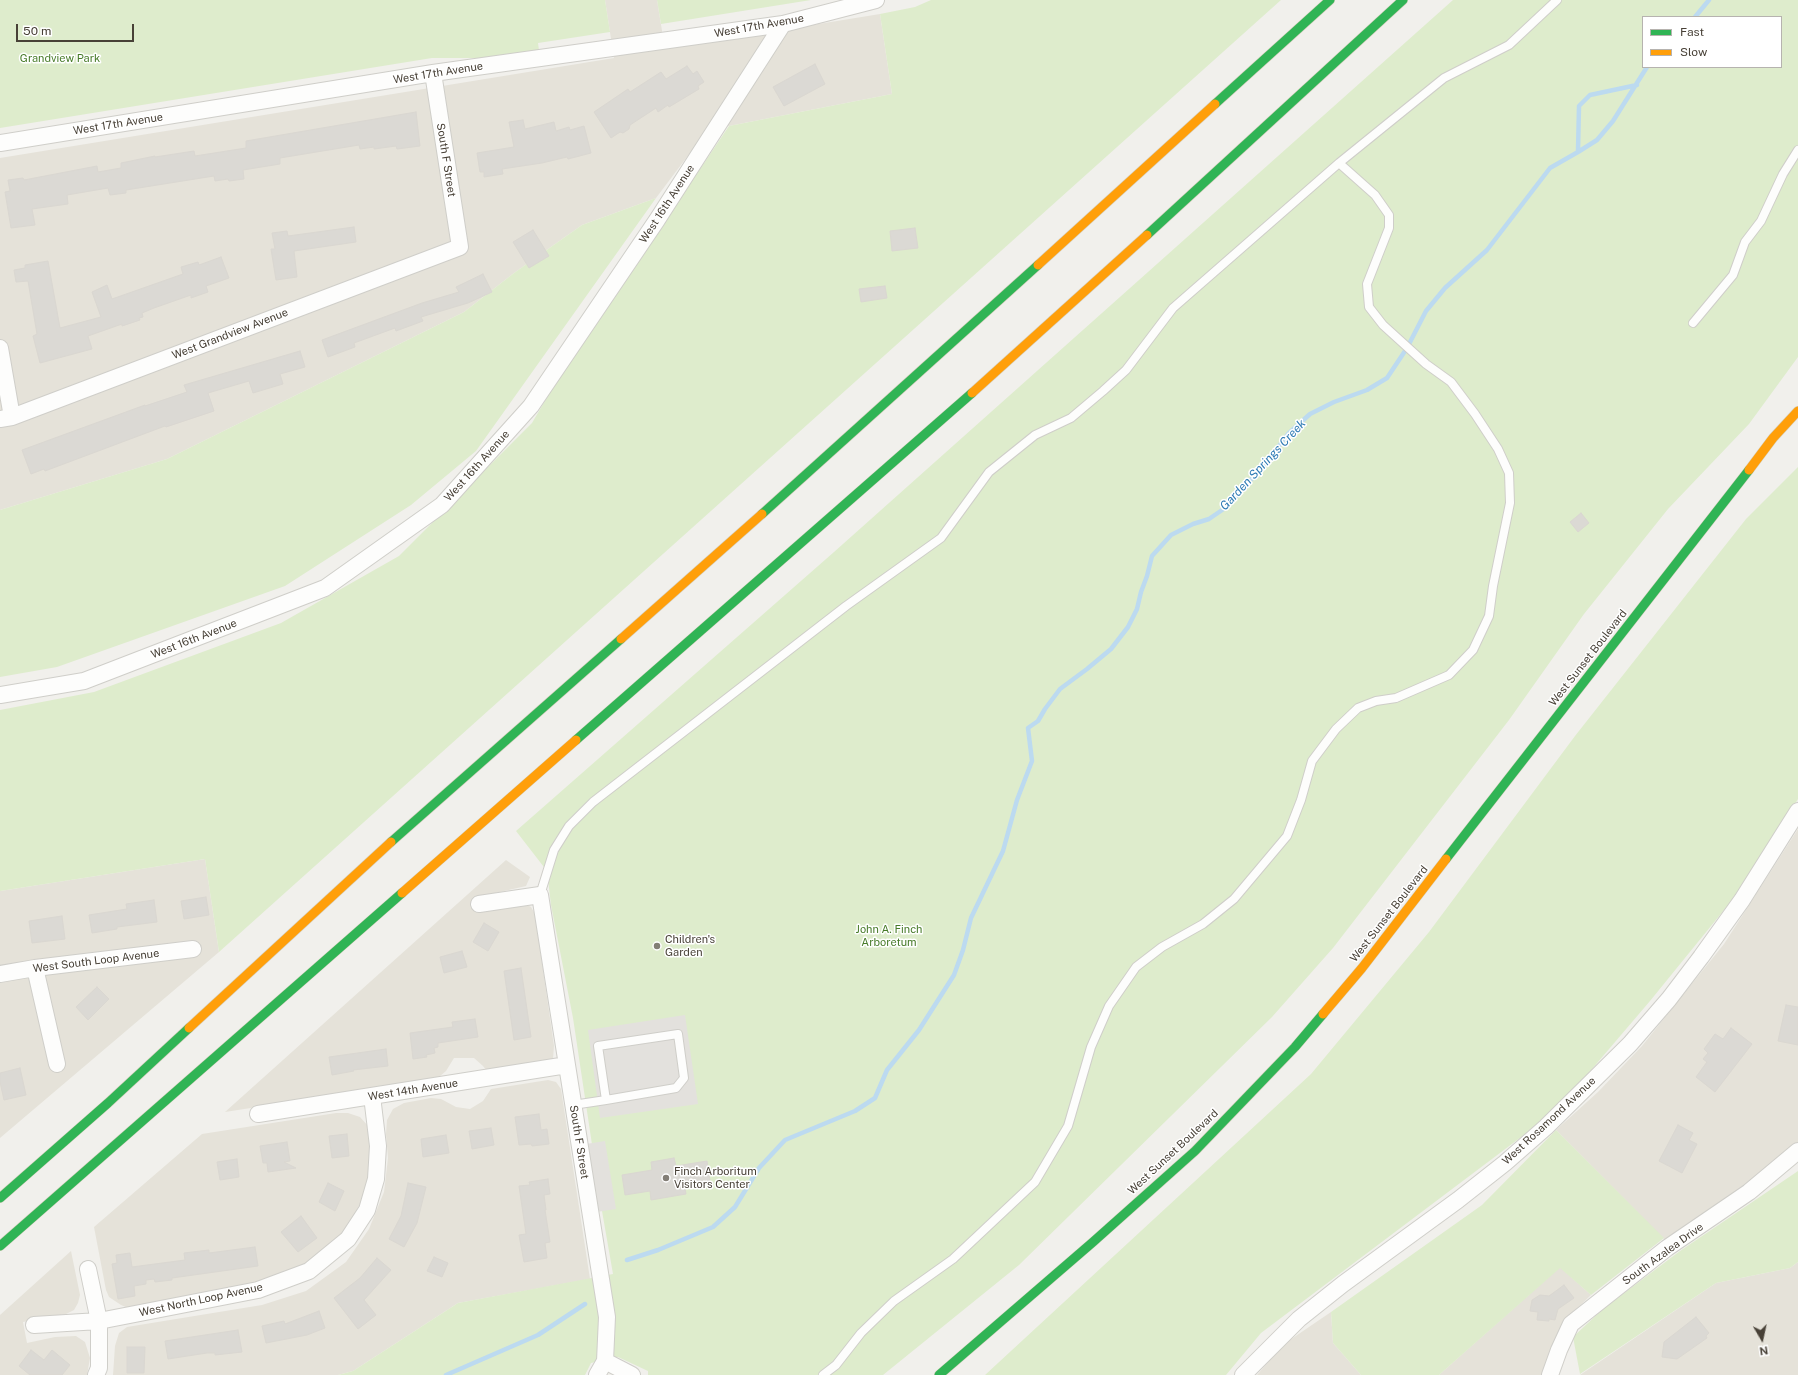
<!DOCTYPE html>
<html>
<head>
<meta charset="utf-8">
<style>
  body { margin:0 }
  #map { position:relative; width:1798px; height:1375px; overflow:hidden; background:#f1f0ec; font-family:"Public Sans",sans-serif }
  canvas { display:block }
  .legend { position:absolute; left:1642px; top:16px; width:140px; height:52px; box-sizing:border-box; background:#fff; border:1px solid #b6b3af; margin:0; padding:5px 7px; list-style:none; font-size:12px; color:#484137 }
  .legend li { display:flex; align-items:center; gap:8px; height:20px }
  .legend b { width:20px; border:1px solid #b6b3af }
  .north { position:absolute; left:1742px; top:1319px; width:40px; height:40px; -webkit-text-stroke:3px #fff; paint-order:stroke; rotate:171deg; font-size:11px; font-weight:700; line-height:16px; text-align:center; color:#484137 }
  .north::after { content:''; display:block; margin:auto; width:14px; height:18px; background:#484137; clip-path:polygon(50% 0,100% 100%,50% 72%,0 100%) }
  .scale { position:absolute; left:16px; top:24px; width:118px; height:18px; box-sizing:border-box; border:2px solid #484137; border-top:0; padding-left:5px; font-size:12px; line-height:14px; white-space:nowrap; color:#484137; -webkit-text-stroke:3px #fff; paint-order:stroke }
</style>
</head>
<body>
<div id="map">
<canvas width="1798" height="1375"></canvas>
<ul class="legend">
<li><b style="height:5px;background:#30b455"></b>Fast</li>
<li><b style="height:5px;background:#ff9f0a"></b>Slow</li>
</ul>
<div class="north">N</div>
<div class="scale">50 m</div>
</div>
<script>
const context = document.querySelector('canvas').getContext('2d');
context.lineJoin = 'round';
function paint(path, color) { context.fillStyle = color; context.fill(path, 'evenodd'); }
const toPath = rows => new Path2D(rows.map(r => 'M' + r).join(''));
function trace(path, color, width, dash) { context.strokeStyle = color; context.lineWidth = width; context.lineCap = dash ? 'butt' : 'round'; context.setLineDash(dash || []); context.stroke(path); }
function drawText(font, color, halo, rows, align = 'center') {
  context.font = font + ' "Public Sans",sans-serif'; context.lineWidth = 3; context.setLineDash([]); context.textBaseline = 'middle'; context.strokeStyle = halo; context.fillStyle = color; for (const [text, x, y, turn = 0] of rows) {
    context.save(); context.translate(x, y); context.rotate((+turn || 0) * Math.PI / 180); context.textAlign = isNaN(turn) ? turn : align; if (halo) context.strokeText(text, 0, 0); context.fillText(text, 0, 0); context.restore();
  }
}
paint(toPath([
  [605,0,657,0,665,49,880,14,892,94,729,126,708,129,656,198,582,225,514,273,464,312,167,459,0,510,0,158,614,58],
  [1798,829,1798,1146,1668,1243,1556,1130,1598,1092,1642,1046,1678,1001,1724,944],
  [205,859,219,952,0,1138,0,891],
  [506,860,530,877,526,886,478,897,527,905,531,907,535,914,554,1046,553,1059,487,1071,483,1066,474,1058,454,1058,446,1071,439,1077,424,1081,225,1112],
  [548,1080,556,1082,561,1089,590,1279,458,1303,353,1371,338,1375,113,1375,115,1346,119,1333,127,1327,262,1305,306,1291,346,1262,369,1229,384,1192,388,1158,386,1134,387,1120,393,1109,404,1103,431,1098,441,1099,456,1107,470,1109,483,1101,491,1089],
  [336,1113,348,1113,360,1117,369,1127,371,1150,369,1174,364,1196,348,1227,331,1252,273,1283,128,1308,121,1305,109,1297,106,1290,94,1227,202,1134],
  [71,1251,80,1295,78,1303,74,1310,66,1314,23,1322,27,1343,55,1337,76,1336,85,1342,90,1358,87,1375,0,1375,0,1315],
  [1798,1262,1798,1375,1580,1375,1716,1283,1790,1268],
  [1560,1267,1591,1295,1568,1317,1544,1375,1439,1375],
  [1331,1312,1333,1343,1361,1375,1257,1375,1284,1344]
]), '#e5e2d9');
paint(toPath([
  [0,0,605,0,610,32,538,43,540,58,432,58,0,128],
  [657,0,811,0,661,24],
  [931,0,1281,0,219,952,205,859,0,891,0,710,94,692,281,623,399,556,532,423,553,387,729,126,892,94,880,14,915,7],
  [1453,0,1798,0,1798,357,1749,424,1668,509,1584,614,1509,720,1333,948,1272,1017,1019,1265,883,1375,648,1375,648,1371,618,1357,591,1363,585,1375,338,1375,353,1371,458,1303,613,1274,602,1211,573,1018,551,905,547,871,516,831,834,552],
  [1643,17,1781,17,1781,67,1643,67],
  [656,198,476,451,411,505,285,586,57,667,0,677,0,510,167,459,464,312,514,273,582,225],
  [1798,467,1798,799,1737,894,1650,1001,1557,1110,1261,1333,1226,1375,985,1375,1311,1074,1429,932,1575,736,1746,519],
  [1556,1130,1664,1238,1591,1295,1560,1268,1439,1375,1361,1375,1333,1343,1331,1312,1482,1205],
  [1798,1171,1798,1262,1790,1268,1716,1283,1580,1374,1573,1337,1603,1309,1680,1251]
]), '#deeccc');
paint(toPath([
  [685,1015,698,1104,600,1118,588,1030],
  [605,1141,616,1209,590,1213,580,1145]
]), '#e3e1dd');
trace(toPath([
  [1695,17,1709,0],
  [1578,152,1579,106,1590,95,1637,85],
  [627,1260,658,1250,713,1227,735,1207,759,1168,785,1140,855,1111,875,1098,887,1070,919,1030,954,975,963,950,971,918,1003,851,1017,800,1032,761,1028,728,1038,721,1045,709,1060,689,1087,669,1111,649,1128,627,1137,609,1141,592,1147,576,1152,556,1171,535,1193,524,1209,519,1225,508,1267,462,1288,434,1310,414,1334,402,1367,390,1387,378,1407,348,1426,311,1445,288,1487,250,1550,168,1578,152,1597,140,1613,121,1647,67],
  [446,1375,538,1335,585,1304]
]), '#bcdaf0', 4.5);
const building = toPath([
  [815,64,825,84,784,106,773,87,815,64],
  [687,66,693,74,697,71,704,82,698,86,699,89,669,107,668,105,658,112,656,108,630,125,629,129,623,133,620,132,611,138,594,112,628,89,630,92,661,72,666,79,687,66],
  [416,112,420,146,397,149,396,146,374,149,374,147,360,149,359,145,280,158,280,164,243,170,244,179,229,181,228,179,215,181,214,176,126,190,126,193,110,195,108,188,67,195,68,204,32,209,35,225,11,228,5,192,10,191,8,180,23,178,24,180,97,166,98,172,121,168,121,163,155,156,155,157,194,151,195,156,246,148,246,141,416,112],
  [523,120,525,129,554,122,556,131,569,127,570,130,584,126,591,153,568,159,567,157,542,163,502,169,503,174,484,177,484,172,480,172,477,153,514,147,509,122,523,120],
  [354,227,356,242,294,251,297,277,276,280,271,249,275,249,272,233,287,231,288,236,354,227],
  [915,228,918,248,892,251,890,231,915,228],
  [533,230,549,256,529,268,513,242,533,230],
  [221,257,229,278,206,286,208,292,191,298,191,295,154,308,142,313,143,317,139,318,140,320,122,326,122,324,88,336,92,349,40,363,33,336,37,334,28,281,16,282,14,270,25,268,25,265,48,261,60,328,101,317,92,292,107,285,112,299,183,274,181,267,198,262,199,265,221,257],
  [483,274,492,292,468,303,421,317,423,321,396,331,395,328,354,343,355,347,328,357,322,340,422,303,459,292,456,287,483,274],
  [885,286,887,298,861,302,859,289,885,286],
  [300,351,305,367,280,374,283,384,253,393,249,381,208,393,214,411,166,427,165,426,45,471,44,469,31,474,22,450,145,405,145,406,187,392,184,385,300,351],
  [1581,513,1589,523,1578,532,1570,522,1581,513],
  [206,897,209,915,184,919,181,901,206,897],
  [154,900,157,922,117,927,117,929,92,933,89,915,127,909,126,904,154,900],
  [62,916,65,939,32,943,29,921,62,916],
  [484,923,499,932,488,951,473,942,484,923],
  [462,951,467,967,444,973,440,957,462,951],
  [521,968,531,1037,514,1040,504,971,521,968],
  [97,987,109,999,88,1020,76,1007,97,987],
  [1786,1005,1798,1007,1798,1045,1778,1041,1786,1005],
  [475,1019,478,1037,438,1043,438,1047,434,1048,435,1053,426,1055,427,1057,413,1059,410,1033,453,1027,452,1022,475,1019],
  [1731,1028,1752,1044,1715,1092,1696,1077,1707,1062,1703,1059,1708,1053,1704,1049,1715,1034,1723,1039,1731,1028],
  [386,1049,388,1066,353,1070,354,1071,332,1075,329,1057,386,1049],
  [20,1068,26,1095,4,1100,0,1082,0,1073,20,1068],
  [539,1114,541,1130,547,1129,549,1144,532,1146,531,1144,519,1145,515,1117,539,1114],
  [1678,1125,1693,1133,1689,1140,1697,1144,1682,1173,1659,1161,1678,1125],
  [491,1128,494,1145,472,1149,469,1131,491,1128],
  [347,1134,349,1156,332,1158,329,1136,347,1134],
  [446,1135,449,1153,423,1157,421,1139,446,1135],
  [287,1142,290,1161,284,1162,296,1168,268,1172,267,1163,263,1163,260,1146,287,1142],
  [674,1158,676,1166,707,1161,710,1181,693,1184,693,1186,685,1188,686,1194,651,1200,650,1191,625,1195,622,1175,652,1170,651,1162,674,1158],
  [237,1159,239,1177,220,1180,217,1162,237,1159],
  [548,1179,550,1194,544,1195,546,1210,545,1210,550,1242,545,1243,547,1258,524,1262,519,1235,526,1234,519,1186,530,1185,529,1182,548,1179],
  [328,1183,344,1191,335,1211,319,1202,328,1183],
  [408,1183,426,1187,417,1223,404,1247,389,1239,401,1216,408,1183],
  [301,1216,317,1238,298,1252,281,1232,301,1216],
  [255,1247,258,1266,172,1278,172,1280,155,1282,154,1279,146,1280,146,1284,134,1286,135,1296,118,1299,112,1264,117,1263,116,1255,130,1253,132,1267,185,1260,184,1253,209,1250,209,1253,255,1247],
  [434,1257,448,1263,442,1277,427,1271,434,1257],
  [377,1258,391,1270,364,1300,376,1315,358,1329,334,1298,360,1278,377,1258],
  [1564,1285,1574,1298,1558,1309,1555,1320,1549,1319,1549,1321,1537,1320,1538,1312,1530,1311,1532,1300,1540,1295,1549,1296,1564,1285],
  [319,1311,325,1328,307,1335,266,1343,262,1326,284,1321,285,1324,319,1311],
  [1696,1317,1709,1333,1706,1336,1707,1338,1677,1359,1662,1357,1664,1342,1696,1317],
  [238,1330,242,1352,215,1355,215,1353,207,1353,168,1359,165,1341,238,1330],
  [127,1347,145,1347,144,1373,127,1373,127,1347],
  [31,1350,44,1360,52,1350,70,1365,62,1375,30,1375,19,1366,31,1350]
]);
paint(building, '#dbd9d4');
trace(building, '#dad7d1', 1);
const lane = toPath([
  [1693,323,1733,275,1745,242,1761,221,1783,174,1798,150],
  [540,895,554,850,569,826,593,802,846,606,941,538,989,472,1035,435,1071,418,1103,391,1126,370,1173,308,1339,163,1444,78,1509,45,1557,0],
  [573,1105,606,1100,676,1088,684,1078,678,1034,598,1046,606,1100],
  [823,1375,836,1365,861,1333,894,1301,953,1259,1035,1182,1068,1126,1091,1047,1109,1006,1136,967,1162,947,1203,924,1234,899,1287,836,1301,800,1312,761,1336,729,1358,708,1376,701,1396,698,1449,675,1473,650,1489,616,1493,586,1510,503,1509,473,1498,449,1475,414,1451,382,1426,364,1383,325,1369,307,1367,284,1389,228,1389,215,1375,195,1339,163]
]);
const street = toPath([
  [0,143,433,73,783,24,876,0],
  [0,348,12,417],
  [0,419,12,417,460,247,433,73],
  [0,695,84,681,325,588,442,505,531,406,657,220,783,24],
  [479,904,540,895,607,1317,605,1361],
  [35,968,57,1064],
  [0,974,35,968,193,949],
  [258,1114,567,1065],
  [88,1269,99,1321,99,1368,96,1375],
  [34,1325,99,1321,258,1290,309,1271,348,1239,367,1210,376,1179,378,1146,372,1096],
  [605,1361,632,1375],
  [597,1375,605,1361],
  [1243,1375,1299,1319,1343,1284,1458,1200,1505,1163,1546,1127,1630,1044,1669,999,1701,957,1742,900,1798,811],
  [1550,1375,1559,1350,1571,1324,1667,1248,1749,1192,1798,1151]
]);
const fast = toPath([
  [1215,104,1330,0],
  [1147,235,1403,0],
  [762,514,1038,265],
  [576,740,972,393],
  [391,842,621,639],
  [1446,859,1749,470],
  [0,1198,108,1103,189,1028],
  [0,1246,402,893],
  [939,1375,1093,1242,1195,1151,1295,1047,1323,1014]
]);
const slow = toPath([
  [1038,265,1215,104],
  [972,393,1147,235],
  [1749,470,1773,438,1798,411],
  [621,639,762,514],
  [402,893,576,740],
  [1323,1014,1362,968,1446,859],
  [189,1028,391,842]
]);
trace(lane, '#cfcec9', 10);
trace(street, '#cfcec9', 18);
trace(fast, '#d3ccb9', 10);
trace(slow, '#d3ccb9', 10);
trace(lane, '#fdfdfc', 8);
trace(street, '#fdfdfc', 16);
trace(fast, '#30b455', 9);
trace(slow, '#ff9f0a', 9);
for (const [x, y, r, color] of [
  [657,946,4,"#837e76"],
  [666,1178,4,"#837e76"]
]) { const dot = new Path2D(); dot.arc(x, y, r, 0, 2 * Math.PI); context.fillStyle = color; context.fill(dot); trace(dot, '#fff', 1.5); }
drawText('11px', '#484137', '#fff', [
  ["West 17th Avenue",759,26,-10],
  ["West 17th Avenue",438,73,-9],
  ["West 17th Avenue",118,124,-9],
  ["South F Street",446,160,81],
  ["West 16th Avenue",667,204,-57],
  ["West Grandview Avenue",230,334,-21],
  ["West 16th Avenue",477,466,-48],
  ["West 16th Avenue",194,639,-21],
  ["West Sunset Boulevard",1588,658,-52],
  ["West Sunset Boulevard",1389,914,-52],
  ["West South Loop Avenue",96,961,-7],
  ["West 14th Avenue",413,1090,-9],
  ["West Rosamond Avenue",1549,1121,-43],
  ["South F Street",579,1142,81],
  ["West Sunset Boulevard",1173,1152,-43],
  ["South Azalea Drive",1663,1254,-36],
  ["West North Loop Avenue",201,1300,-12]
]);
drawText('11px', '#477b29', '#fff', [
  ["Grandview Park",60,59],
  ["John A. Finch",889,930],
  ["Arboretum",889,943]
]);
drawText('11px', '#484137', '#fff', [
  ["Children's",665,940],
  ["Garden",665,953],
  ["Finch Arboritum",674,1172],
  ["Visitors Center",674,1185]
], 'left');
drawText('italic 12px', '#2f7bb5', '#fff', [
  ["Garden Springs Creek",1263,465,-47]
]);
</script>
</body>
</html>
